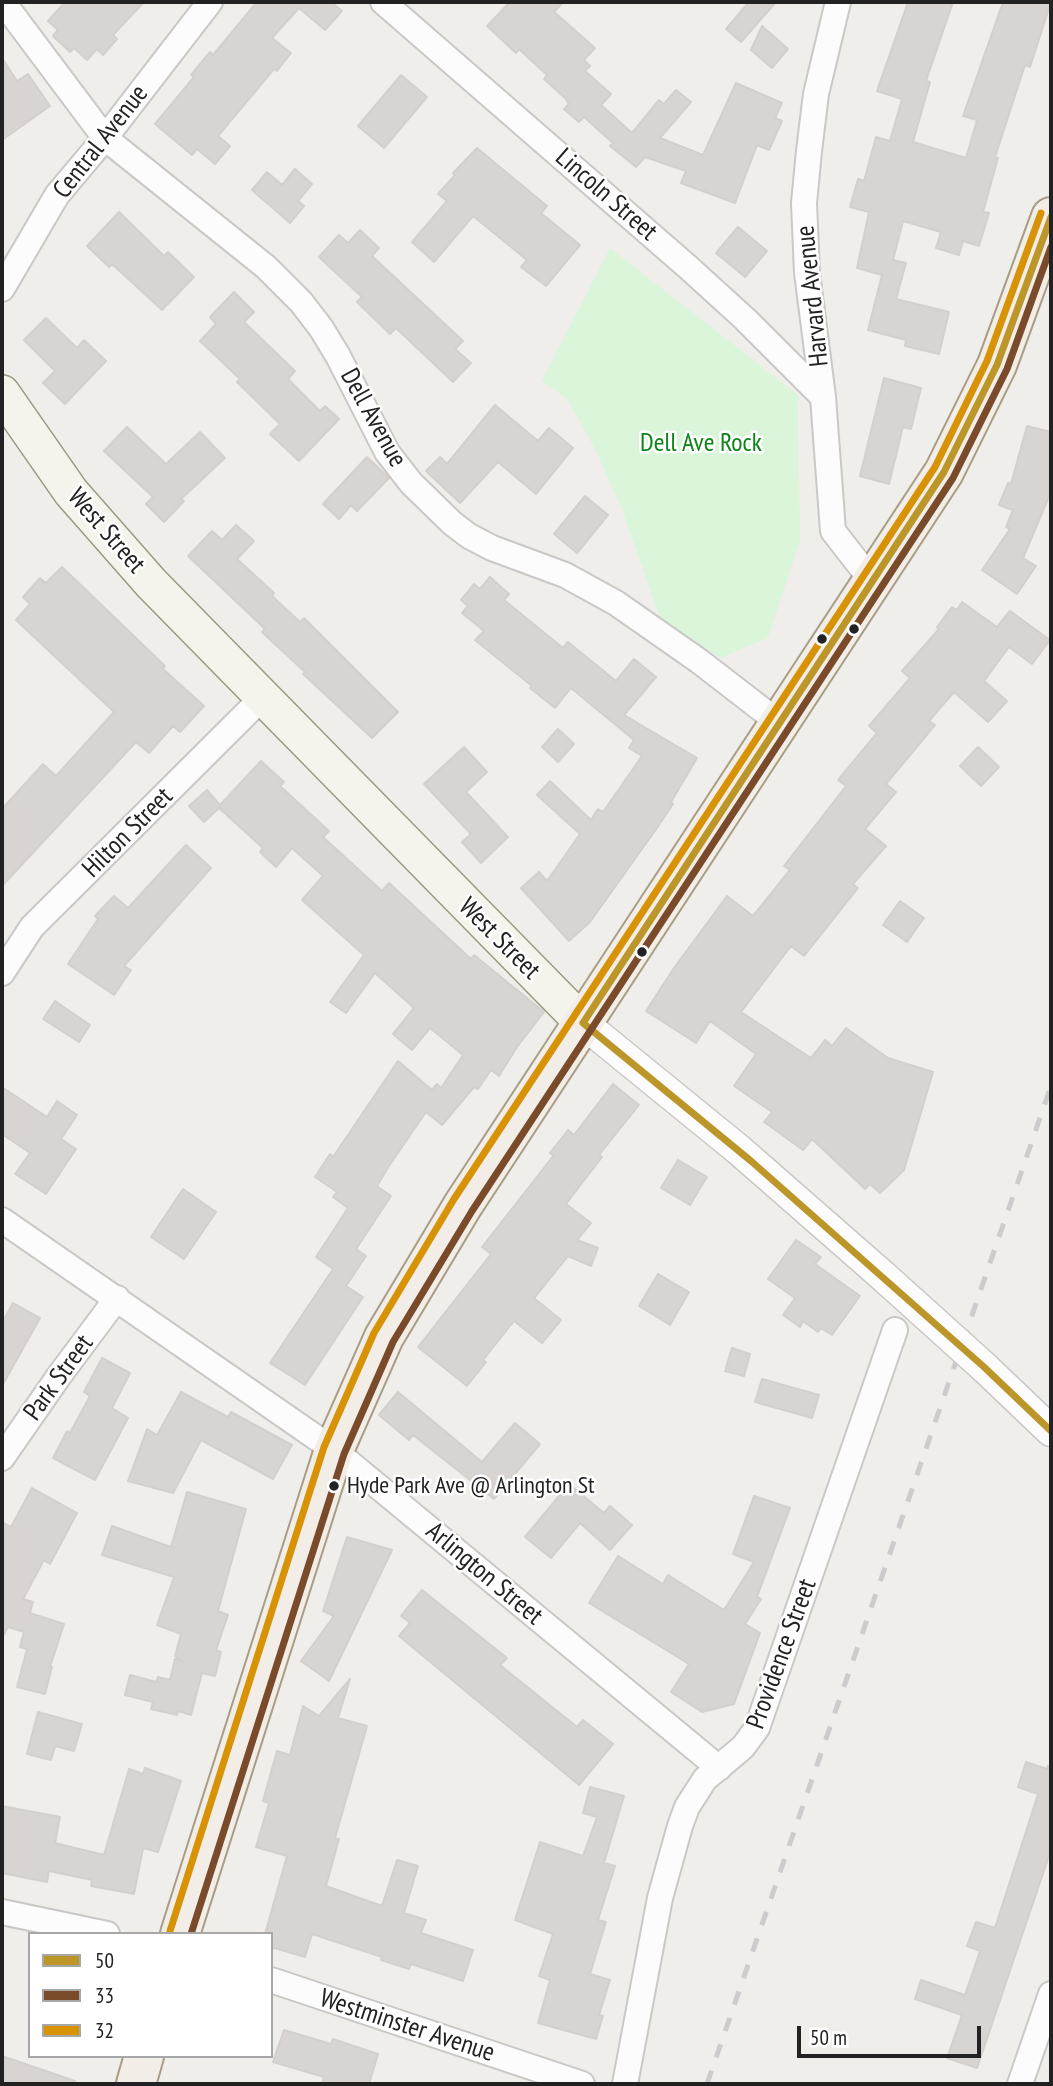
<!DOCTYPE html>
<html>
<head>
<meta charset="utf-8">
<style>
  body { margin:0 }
  #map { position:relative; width:1053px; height:2086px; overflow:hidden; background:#f0eeeb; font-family:"PT Sans Narrow",sans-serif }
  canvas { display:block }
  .frame { position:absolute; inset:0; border:4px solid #222; pointer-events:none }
  .legend { position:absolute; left:28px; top:1932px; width:245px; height:126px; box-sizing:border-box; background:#fff; border:2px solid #a7a7a7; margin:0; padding:9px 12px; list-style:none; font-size:21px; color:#222 }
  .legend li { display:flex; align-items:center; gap:14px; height:35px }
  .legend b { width:35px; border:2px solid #a7a7a7 }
  .scale { position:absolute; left:797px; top:2026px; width:184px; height:32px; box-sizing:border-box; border:4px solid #222; border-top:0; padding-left:9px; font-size:21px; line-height:24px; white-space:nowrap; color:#222; -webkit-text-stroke:5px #fff; paint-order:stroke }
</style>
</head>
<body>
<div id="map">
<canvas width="1053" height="2086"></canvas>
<div class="frame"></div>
<ul class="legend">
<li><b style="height:9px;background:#bd9629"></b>50</li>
<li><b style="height:9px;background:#7a4b2a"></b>33</li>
<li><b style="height:9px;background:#d79205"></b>32</li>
</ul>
<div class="scale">50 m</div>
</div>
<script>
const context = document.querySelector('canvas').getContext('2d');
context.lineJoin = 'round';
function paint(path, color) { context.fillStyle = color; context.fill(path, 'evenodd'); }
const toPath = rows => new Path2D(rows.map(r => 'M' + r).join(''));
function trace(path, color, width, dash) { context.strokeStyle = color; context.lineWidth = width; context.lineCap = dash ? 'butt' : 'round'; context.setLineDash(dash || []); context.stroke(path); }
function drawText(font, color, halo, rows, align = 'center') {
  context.font = font + ' "PT Sans Narrow",sans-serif'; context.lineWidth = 5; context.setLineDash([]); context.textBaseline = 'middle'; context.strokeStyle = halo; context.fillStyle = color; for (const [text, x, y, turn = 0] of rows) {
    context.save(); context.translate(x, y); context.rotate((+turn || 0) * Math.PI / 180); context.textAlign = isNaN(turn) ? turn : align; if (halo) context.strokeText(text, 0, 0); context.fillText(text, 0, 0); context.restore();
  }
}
paint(toPath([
  [610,248,798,395,800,541,768,638,720,658,660,618,623,512,597,453,568,400,542,381]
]), '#daf5da');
const building = toPath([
  [65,2,144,2,113,35,117,39,103,55,97,49,87,60,74,48,70,52,53,36,58,30,48,21,65,2],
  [257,2,331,2,342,11,325,30,299,8,272,38,291,53,277,71,274,69,218,136,230,146,215,164,197,149,192,155,155,124,194,77,191,75,210,52,213,55,257,2],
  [510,2,563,2,554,12,595,48,584,60,590,66,585,71,611,94,601,105,632,133,659,100,664,104,676,90,691,102,660,138,703,155,736,83,782,103,775,118,782,121,769,150,757,145,735,203,681,183,686,171,645,157,636,167,610,146,613,143,584,117,579,122,564,109,569,104,565,98,544,79,547,75,519,49,516,53,487,26,510,2],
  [749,2,776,2,741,42,726,29,749,2],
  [908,2,953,2,926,81,930,82,913,142,966,158,977,120,963,116,1003,2,1051,2,1030,67,1025,65,995,157,998,158,983,212,989,213,979,246,963,241,959,255,936,248,941,232,903,221,893,260,906,263,896,299,949,312,939,354,905,346,906,340,868,330,882,275,857,268,869,212,850,207,858,179,864,181,876,137,890,141,902,99,877,91,908,2],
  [762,26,788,49,772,68,751,50,762,26],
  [2,58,17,81,28,74,50,106,2,140,2,58],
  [401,75,427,97,384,148,358,126,401,75],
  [477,148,547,206,541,213,580,245,546,286,521,267,527,260,473,216,434,262,412,242,447,201,438,194,455,175,453,173,477,148],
  [295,169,312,184,298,201,304,206,290,223,252,190,267,172,282,185,295,169],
  [119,212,164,256,168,252,194,277,162,310,112,264,109,267,87,246,119,212],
  [738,227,767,251,745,277,716,253,738,227],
  [360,230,379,248,372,256,463,341,455,349,471,363,453,382,396,328,390,334,357,302,362,297,319,257,339,235,348,243,360,230],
  [234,292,254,312,244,322,295,371,288,379,320,411,325,406,339,419,299,461,270,434,280,424,237,382,240,379,200,341,216,324,210,317,234,292],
  [46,318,77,348,84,340,106,361,65,404,43,383,55,371,24,340,46,318],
  [884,378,921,388,911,429,903,427,889,484,860,476,884,378],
  [495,405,538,441,549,428,573,448,536,494,498,462,460,503,426,471,440,457,447,464,495,405],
  [1027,426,1051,432,1051,492,1023,558,1036,566,1017,594,982,570,1010,529,1006,527,1013,510,999,505,1008,483,1011,484,1027,426],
  [127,427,166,464,200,432,225,458,181,499,184,501,164,522,146,504,153,497,104,451,127,427],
  [367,457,389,478,357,511,351,505,339,519,323,504,367,457],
  [585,496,608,515,577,553,554,534,585,496],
  [236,525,254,541,237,559,274,593,272,596,300,622,304,618,398,712,372,738,303,674,305,672,262,632,265,629,188,556,212,531,222,540,236,525],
  [62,567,165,666,163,669,204,706,180,732,173,726,149,753,136,742,2,886,2,809,43,764,56,776,114,712,16,620,30,604,23,597,40,578,46,583,62,567],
  [490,577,509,594,504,600,563,648,568,642,616,681,634,659,656,677,624,715,697,758,671,802,673,804,657,828,590,922,569,941,521,888,539,872,547,881,580,834,537,795,550,781,591,820,598,809,603,812,642,756,629,748,634,740,571,688,555,708,530,688,532,686,475,640,484,631,462,613,468,606,461,600,474,584,480,589,490,577],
  [962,602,997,627,1010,611,1050,640,1032,664,1009,647,984,681,1007,701,988,722,954,692,929,721,935,725,886,784,896,792,865,829,886,846,853,884,858,888,804,956,791,946,741,1012,811,1058,825,1040,832,1046,846,1028,888,1058,933,1072,904,1170,880,1193,870,1184,865,1189,812,1139,803,1150,764,1122,772,1112,734,1086,756,1054,710,1021,696,1043,646,1011,674,968,727,896,753,916,790,870,784,866,846,786,838,780,877,733,869,726,910,678,902,671,939,629,937,627,952,607,957,610,962,602],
  [558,729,574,744,558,762,542,747,558,729],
  [464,747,487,772,466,792,508,837,481,863,462,842,471,834,424,784,464,747],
  [978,747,999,767,981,786,960,766,978,747],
  [261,761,284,782,280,786,329,831,323,837,382,891,389,883,471,959,474,955,544,1012,517,1047,499,1076,491,1070,478,1089,474,1087,442,1125,426,1112,389,1166,377,1186,391,1196,356,1249,366,1256,346,1286,363,1297,305,1385,270,1363,333,1269,316,1257,348,1208,333,1197,337,1192,315,1177,330,1154,333,1157,398,1061,432,1090,437,1084,441,1088,463,1055,430,1028,412,1050,393,1034,414,1008,375,973,346,1013,330,1002,364,955,302,900,323,876,292,848,276,867,260,852,263,848,219,808,204,822,189,806,207,790,220,805,261,761],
  [186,845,211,868,124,966,131,970,114,995,68,964,98,919,95,916,114,896,128,908,186,845],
  [900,901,924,918,907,942,883,925,900,901],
  [55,1001,90,1025,79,1042,43,1019,55,1001],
  [613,1084,639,1105,599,1155,602,1157,566,1204,591,1223,577,1240,598,1248,591,1266,568,1256,534,1298,561,1320,542,1343,514,1321,483,1360,486,1362,467,1386,418,1347,491,1254,482,1247,554,1155,550,1153,568,1130,574,1135,613,1084],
  [2,1087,47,1117,57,1101,77,1115,61,1139,76,1149,46,1194,15,1174,30,1153,2,1134,2,1087],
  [678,1160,707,1177,690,1205,661,1188,678,1160],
  [183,1189,216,1212,184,1259,151,1237,183,1189],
  [796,1240,821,1257,815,1264,860,1296,832,1335,821,1328,818,1332,803,1321,800,1327,783,1315,795,1298,768,1279,796,1240],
  [658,1274,689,1292,670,1325,639,1306,658,1274],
  [13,1303,40,1318,2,1386,2,1323,13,1303],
  [732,1348,750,1354,744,1376,725,1371,732,1348],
  [102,1358,130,1373,112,1408,128,1418,95,1480,53,1458,67,1431,70,1433,90,1396,84,1392,102,1358],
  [762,1379,819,1395,812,1418,755,1402,762,1379],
  [181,1392,228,1417,231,1412,292,1445,273,1479,201,1440,173,1493,128,1481,147,1429,157,1435,181,1392],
  [398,1392,482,1462,515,1423,540,1444,494,1499,413,1435,409,1440,379,1415,398,1392],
  [569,1484,604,1513,610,1506,632,1525,610,1550,580,1523,551,1558,525,1537,569,1484],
  [32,1488,77,1513,50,1564,44,1560,23,1599,33,1602,30,1613,64,1624,50,1667,52,1667,45,1694,17,1687,27,1649,20,1647,24,1632,8,1627,2,1638,2,1522,11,1527,32,1488],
  [187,1492,246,1509,218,1611,228,1615,216,1650,221,1652,215,1676,202,1673,191,1715,178,1711,177,1715,151,1709,153,1702,125,1695,130,1675,156,1682,158,1677,170,1680,175,1659,183,1662,175,1656,181,1634,157,1625,174,1577,102,1555,112,1526,171,1547,187,1492],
  [754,1496,790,1508,757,1597,761,1599,745,1624,760,1633,734,1704,702,1712,671,1692,689,1664,589,1603,618,1556,663,1584,668,1575,724,1610,754,1562,733,1554,754,1496],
  [347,1537,392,1550,329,1681,301,1661,334,1616,323,1611,347,1537],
  [422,1590,507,1658,500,1665,577,1727,583,1720,613,1744,579,1785,399,1636,410,1623,401,1616,422,1590],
  [350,1679,338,1718,367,1726,335,1838,339,1839,326,1886,382,1906,397,1860,418,1866,404,1913,426,1920,421,1933,473,1950,463,1981,411,1964,409,1969,381,1960,382,1957,312,1934,305,1957,271,1947,271,1934,265,1934,287,1856,256,1847,269,1803,263,1801,277,1751,290,1755,303,1706,319,1716,350,1679],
  [38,1712,82,1724,74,1751,55,1746,51,1760,27,1754,38,1712],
  [1026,1762,1047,1769,1048,1766,1051,1766,1051,1850,977,2068,947,2058,962,2015,915,1999,921,1980,965,1995,980,1951,967,1946,976,1922,995,1928,1038,1794,1018,1787,1026,1762],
  [145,1768,181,1781,158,1852,143,1848,134,1894,91,1886,92,1880,49,1871,47,1882,2,1873,2,1806,60,1817,55,1843,104,1855,129,1769,143,1774,145,1768],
  [590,1787,624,1796,604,1863,615,1866,598,1920,606,1922,590,1974,610,1980,599,2015,603,2016,596,2039,538,2023,550,1980,539,1976,553,1934,515,1920,540,1842,583,1856,597,1817,583,1813,590,1787],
  [284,2030,331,2044,333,2039,378,2054,369,2084,322,2084,324,2077,273,2062,284,2030],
  [2,2056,75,2081,75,2084,2,2084,2,2056]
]);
paint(building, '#d7d4d2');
trace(building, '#d3d0cc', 2);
const minor = toPath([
  [3,2,105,138,266,267,301,302,321,328,338,356,387,452,411,483,452,523,469,536,492,548,565,575,616,603,699,661,778,722],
  [383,2,689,268,745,319,823,397],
  [838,2,816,94,809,151,804,203,807,273,823,397,833,531,872,581],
  [2,289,57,195,105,138,210,2],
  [2,973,32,927,262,698],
  [2,1220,334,1450,719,1768],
  [2,1458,59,1376,117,1298],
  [2,1912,107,1934],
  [271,1980,582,2084],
  [625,2084,660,1898,680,1826,687,1807,705,1779,743,1747,757,1728,895,1330],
  [1020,2084,1051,1994]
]);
const tertiary = toPath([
  [583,1023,739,1150,883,1276],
  [984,1367,1051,1431]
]);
const secondary = toPath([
  [2,393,71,492,151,583,583,1023]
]);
const primary = toPath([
  [180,1934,334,1450,384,1337,463,1205,944,472,997,365,1051,217],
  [136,2084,144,2056]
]);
trace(minor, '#c9c8c7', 28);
trace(tertiary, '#c9c8c7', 33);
trace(secondary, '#999a82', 38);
trace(primary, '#a79c86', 42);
trace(minor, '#fdfcfc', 24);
trace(tertiary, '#fdfcfc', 30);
trace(secondary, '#f4f4ed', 35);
trace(primary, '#f3ede7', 38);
trace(toPath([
  [707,2084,1051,1086]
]), '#ccc', 5, [14, 14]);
const tertiaryBridge = toPath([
  [883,1276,984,1367]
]);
trace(tertiaryBridge, '#c9c8c7', 33, []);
trace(tertiaryBridge, '#fdfcfc', 30);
trace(toPath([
  [583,1023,944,472,997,365,1051,217],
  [583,1023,751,1161,984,1367,1051,1431]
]), '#bd9629', 7);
trace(toPath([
  [191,1934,344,1454,393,1342,472,1211,953,478,1007,369,1051,247]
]), '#7a4b2a', 7);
trace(toPath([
  [170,1931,324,1447,374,1333,454,1199,935,467,987,361,1041,213]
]), '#d79205', 7);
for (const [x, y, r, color] of [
  [854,629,6,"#222"],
  [822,639,6,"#222"],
  [642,952,6,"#222"],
  [334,1486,6,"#222"]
]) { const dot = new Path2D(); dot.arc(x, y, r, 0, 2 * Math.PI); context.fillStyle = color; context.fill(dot); trace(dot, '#fff', 2.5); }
drawText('24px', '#222', '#fff', [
  ["Hyde Park Ave @ Arlington St",347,1486]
], 'left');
drawText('26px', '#222', '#fff', [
  ["Central Avenue",101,142,-52],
  ["Lincoln Street",606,195,41],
  ["Harvard Avenue",813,296,-96],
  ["Dell Avenue",373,418,61],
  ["West Street",106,531,49],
  ["Hilton Street",128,833,-45],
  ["West Street",499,939,45],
  ["Park Street",59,1378,-54],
  ["Arlington Street",484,1574,40],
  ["Providence Street",782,1654,-70],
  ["Westminster Avenue",407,2026,18]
]);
drawText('26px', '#0c8416', '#fff', [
  ["Dell Ave Rock",701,444]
]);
</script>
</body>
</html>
